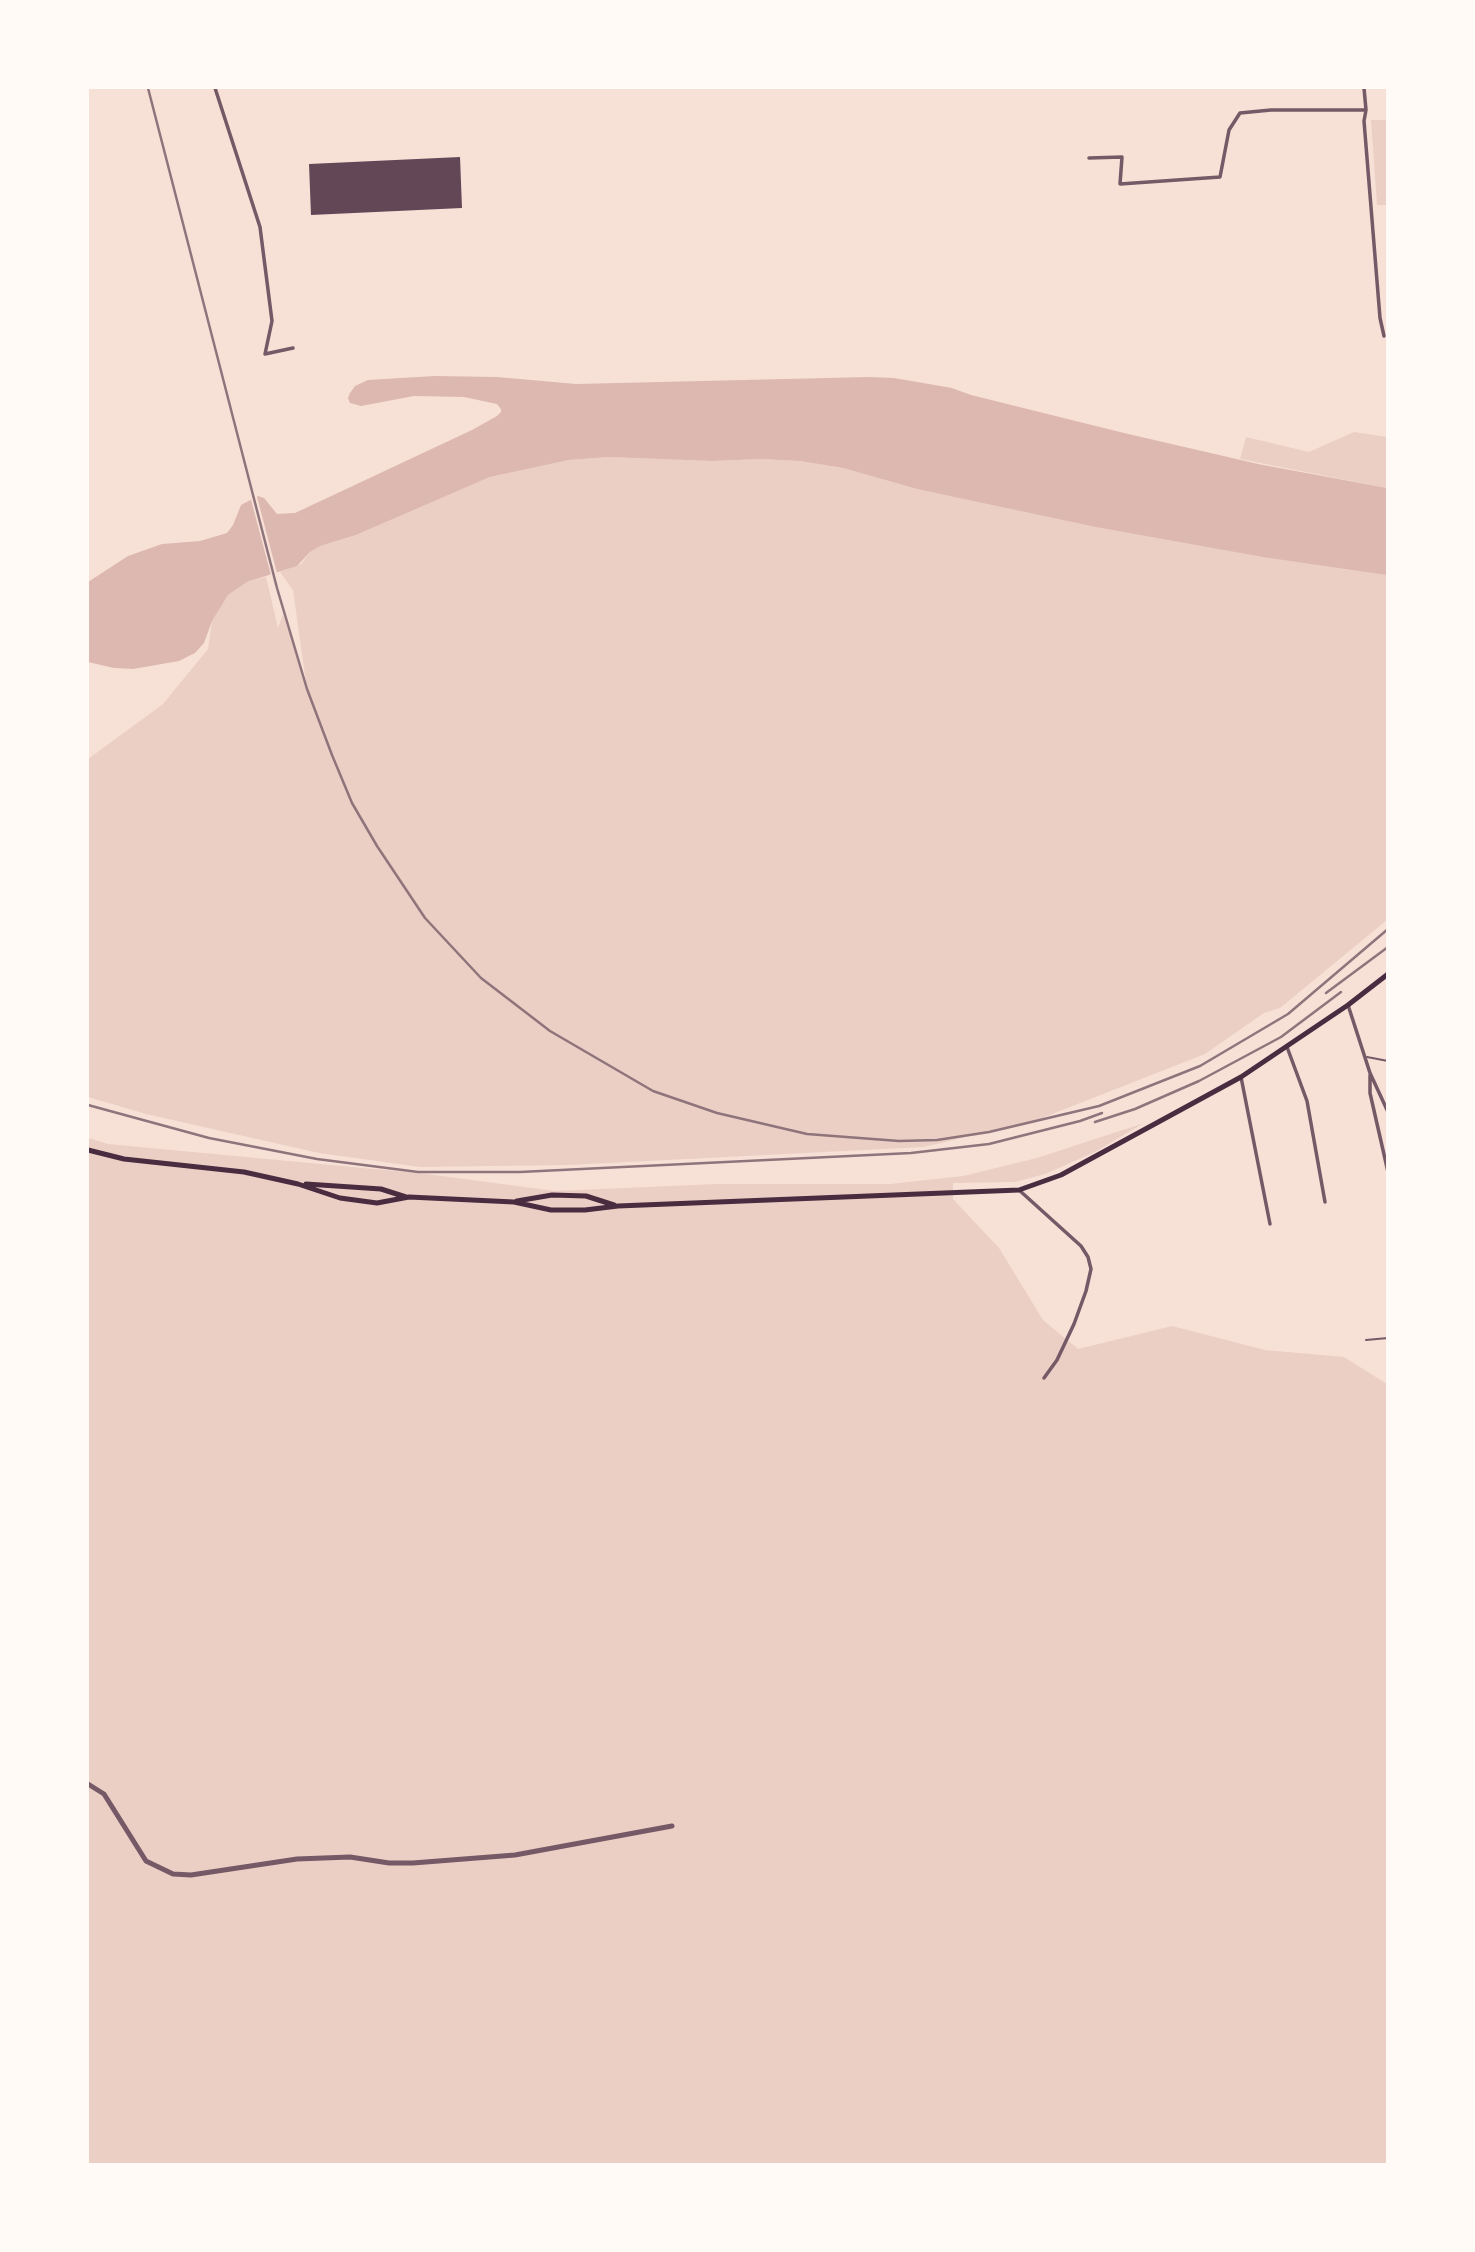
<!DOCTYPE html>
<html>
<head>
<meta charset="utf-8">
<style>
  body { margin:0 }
  #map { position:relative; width:1475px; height:2252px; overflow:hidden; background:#f7e1d7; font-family:Poppins,sans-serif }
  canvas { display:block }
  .frame { position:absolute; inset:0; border:89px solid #fffaf5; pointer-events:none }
</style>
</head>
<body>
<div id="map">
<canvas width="1475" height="2252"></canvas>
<div class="frame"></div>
</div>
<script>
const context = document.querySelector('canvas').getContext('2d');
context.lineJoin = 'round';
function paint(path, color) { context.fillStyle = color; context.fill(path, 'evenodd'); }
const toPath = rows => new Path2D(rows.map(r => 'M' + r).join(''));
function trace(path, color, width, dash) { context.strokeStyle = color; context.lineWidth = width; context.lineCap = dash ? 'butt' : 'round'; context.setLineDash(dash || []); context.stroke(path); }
paint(toPath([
  [1371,120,1387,120,1387,205,1377,205],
  [1354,432,1387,437,1387,488,1240,459,1246,437,1309,452],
  [608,457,712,461,761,459,800,461,843,468,917,489,997,505,1387,575,1387,920,1280,1008,1264,1013,1205,1054,1037,1120,924,1147,569,1165,420,1167,319,1153,146,1114,88,1097,88,759,163,704,208,649,212,621,222,603,228,595,247,582,266,577,278,628,283,614,306,683,293,590,280,572,301,564,310,552,320,546,356,535,490,477,569,460],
  [1144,1123,1095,1152,1045,1174,1015,1182,953,1183,953,1199,999,1248,1043,1320,1078,1349,1172,1326,1265,1350,1344,1357,1387,1384,1387,2164,88,2164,88,1138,108,1144,427,1174,555,1191,717,1184,890,1184,963,1176,1037,1158]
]), '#ebcfc5');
paint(toPath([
  [435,376,497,377,576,384,869,377,894,378,952,388,971,395,1124,433,1258,464,1387,488,1387,575,1263,557,1096,527,917,489,843,468,800,461,761,459,712,461,608,457,569,460,490,477,356,535,320,546,310,552,297,566,247,582,228,595,212,621,204,643,195,653,179,661,133,669,114,668,88,662,88,582,128,556,162,544,200,541,227,533,233,525,241,505,258,496,264,498,277,514,295,513,472,430,497,416,501,412,501,409,497,404,464,397,414,396,361,406,350,403,348,398,350,393,355,386,368,380]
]), '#dcb8b0');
paint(toPath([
  [256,493,278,577,272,579,250,496]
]), '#f7e1d7');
paint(toPath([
  [460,157,462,208,311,215,309,164]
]), '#644757');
trace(toPath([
  [1367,1057,1388,1061],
  [1366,1340,1388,1338]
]), '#755966', 2);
trace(toPath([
  [215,88,260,227,272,321,265,354,293,348],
  [1364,88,1366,110,1364,121,1380,318,1384,336],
  [1089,158,1122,157,1120,184,1220,177,1229,130,1240,113,1271,110,1366,110],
  [1348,1005,1370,1073,1388,1112],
  [1287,1047,1307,1101,1325,1202],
  [1370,1075,1370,1093,1388,1172],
  [1241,1077,1270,1224],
  [1019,1190,1081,1246,1088,1257,1091,1269,1086,1291,1074,1324,1057,1360,1044,1378]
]), '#755966', 3.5);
trace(toPath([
  [88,1784,104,1794,146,1861,173,1874,191,1875,297,1859,350,1857,389,1863,413,1863,515,1855,672,1826]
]), '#755966', 5);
trace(toPath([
  [88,1150,124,1159,244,1172,298,1184,340,1198,377,1203,409,1197,514,1202,551,1210,585,1210,618,1206,1019,1190,1061,1175,1241,1077,1348,1005,1388,974],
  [306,1184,381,1189,406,1197],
  [517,1201,552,1195,586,1196,614,1205]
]), '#4a2c40', 5);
trace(toPath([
  [148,88,277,588,307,689,332,755,352,803,377,846,425,918,481,978,550,1031,653,1091,717,1113,807,1134,899,1141,937,1140,989,1132,1099,1106,1200,1066,1288,1014,1388,929],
  [1326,993,1388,947],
  [88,1105,209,1138,317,1159,418,1172,520,1172,911,1153,989,1144,1080,1121,1102,1113],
  [1095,1122,1135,1109,1199,1081,1281,1037,1341,992]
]), '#8f747c', 2.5);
</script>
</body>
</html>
